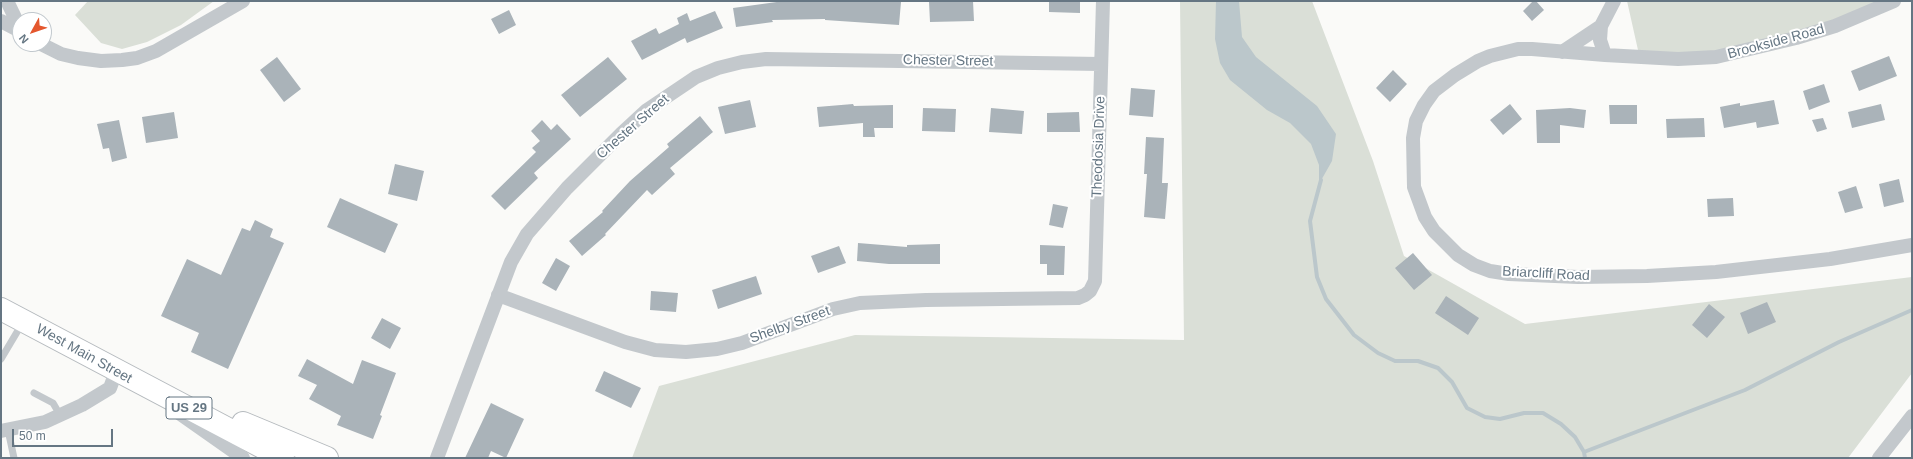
<!DOCTYPE html>
<html>
<head>
<meta charset="utf-8">
<style>
  body { margin:0 }
  #map { position:relative; width:1913px; height:459px; overflow:hidden; background:#fafaf8; font-family:Helvetica,sans-serif }
  canvas { display:block }
  .frame { position:absolute; inset:0; border:2px solid #657683; pointer-events:none }
  .north { position:absolute; left:12px; top:12px; width:40px; height:40px; box-sizing:border-box; background:#fff; border:1px solid #c1c8cd; border-radius:50%; rotate:230deg; font-size:11px; font-weight:700; line-height:16px; text-align:center; color:#657683 }
  .north::after { content:''; display:block; margin:auto; width:14px; height:18px; background:#e4572e; clip-path:polygon(50% 0,100% 100%,50% 72%,0 100%) }
  .scale { position:absolute; left:12px; top:429px; width:101px; height:18px; box-sizing:border-box; border:2px solid #657683; border-top:0; padding-left:5px; font-size:12px; line-height:14px; white-space:nowrap; color:#657683; -webkit-text-stroke:3px #fff; paint-order:stroke }
</style>
</head>
<body>
<div id="map">
<canvas width="1913" height="459"></canvas>
<div class="frame"></div>
<div class="north">N</div>
<div class="scale">50 m</div>
</div>
<script>
const context = document.querySelector('canvas').getContext('2d');
context.lineJoin = 'round';
function paint(path, color) { context.fillStyle = color; context.fill(path, 'evenodd'); }
const toPath = rows => new Path2D(rows.map(r => 'M' + r).join(''));
function trace(path, color, width, dash) { context.strokeStyle = color; context.lineWidth = width; context.lineCap = dash ? 'butt' : 'round'; context.setLineDash(dash || []); context.stroke(path); }
function drawText(font, color, halo, rows, align = 'center') {
  context.font = font + ' Helvetica,sans-serif'; context.lineWidth = 4; context.setLineDash([]); context.textBaseline = 'middle'; context.strokeStyle = halo; context.fillStyle = color; for (const [text, x, y, turn = 0] of rows) {
    context.save(); context.translate(x, y); context.rotate((+turn || 0) * Math.PI / 180); context.textAlign = isNaN(turn) ? turn : align; if (halo) context.strokeText(text, 0, 0); context.fillText(text, 0, 0); context.restore();
  }
}
paint(toPath([
  [88,1,214,1,181,25,147,42,122,49,101,43,75,15],
  [1180,1,1312,1,1373,161,1404,256,1525,324,1912,277,1912,373,1848,458,632,458,659,386,855,335,1184,340],
  [1627,1,1891,1,1757,49,1640,59]
]), '#dadfd7');
paint(toPath([
  [1216,1,1239,1,1242,37,1256,57,1317,106,1336,134,1332,161,1319,184,1319,165,1311,144,1290,123,1267,110,1230,80,1220,63,1215,39]
]), '#bbc7cb');
trace(toPath([
  [1321,180,1310,221,1317,277,1326,299,1354,335,1378,353,1395,361,1418,361,1438,368,1452,382,1467,408,1485,417,1500,419,1524,413,1543,413,1561,424,1575,437,1584,452,1585,458],
  [1584,452,1745,390,1839,342,1912,310]
]), '#bbc7cb', 4);
paint(toPath([
  [784,1,901,2,899,25,825,20,825,19,772,20,773,22,736,27,733,8],
  [973,1,974,21,930,22,929,2],
  [1049,1,1080,1,1080,13,1049,12],
  [1533,1,1536,1,1544,10,1532,21,1523,11],
  [509,10,516,25,499,34,491,19],
  [715,11,723,28,687,43,685,38,642,60,631,41,656,28,659,34,679,24,677,18,687,13,690,21],
  [1889,56,1897,76,1859,91,1851,71],
  [277,57,301,89,284,102,260,70],
  [608,57,627,79,580,117,561,95],
  [1393,70,1407,84,1390,102,1376,88],
  [1824,84,1830,102,1809,110,1803,91],
  [1131,88,1155,90,1153,117,1129,115],
  [750,100,756,127,725,134,718,107],
  [1774,100,1779,124,1757,128,1756,122,1724,128,1720,107,1740,103,1740,106],
  [853,104,854,106,893,105,893,128,874,128,875,137,863,137,863,123,819,127,817,107],
  [1510,104,1522,119,1503,135,1490,120],
  [1881,104,1885,120,1852,128,1848,112],
  [1609,105,1637,105,1637,124,1610,124],
  [923,108,956,109,955,132,922,131],
  [991,108,1024,111,1022,134,989,132],
  [1570,108,1586,110,1584,128,1560,125,1560,143,1537,143,1536,110],
  [174,112,178,138,146,143,142,117],
  [1079,112,1080,132,1047,132,1047,113],
  [700,116,713,132,670,168,675,174,652,195,647,190,605,234,606,235,582,256,569,241,603,212,602,211,630,181,669,147,667,144],
  [1704,118,1705,137,1667,138,1666,119],
  [1823,118,1827,129,1817,132,1812,120],
  [119,120,127,158,112,162,109,148,103,149,97,124],
  [542,120,551,130,557,124,571,139,534,173,538,178,505,210,491,196,536,152,532,148,540,141,531,131],
  [1146,137,1164,138,1162,183,1168,183,1165,219,1144,217,1147,174,1144,174],
  [395,164,424,171,417,201,388,194],
  [1899,179,1904,202,1884,207,1879,184],
  [1856,186,1863,208,1845,213,1838,192],
  [340,198,398,224,385,253,327,227],
  [1733,198,1734,216,1708,217,1707,199],
  [1053,204,1068,207,1063,228,1049,225],
  [255,220,273,229,270,237,284,243,228,369,191,352,199,333,161,316,187,259,221,275,242,228,250,231],
  [858,243,907,247,907,245,940,244,940,264,889,264,857,261],
  [1040,245,1065,246,1064,275,1047,275,1047,264,1040,264],
  [839,246,846,263,818,273,811,256],
  [1413,253,1432,275,1414,290,1395,268],
  [556,258,570,266,556,291,542,283],
  [756,276,762,294,718,309,712,290],
  [651,291,678,293,676,312,650,310],
  [1446,296,1479,318,1468,335,1435,313],
  [1767,302,1776,322,1748,334,1740,313],
  [1709,304,1725,317,1707,338,1692,325],
  [382,318,401,328,390,349,371,338],
  [307,359,353,384,362,360,396,373,380,415,382,416,373,439,337,425,341,416,309,399,317,385,298,376],
  [604,371,641,388,631,408,595,391],
  [491,403,524,419,506,458,491,451,488,458,465,458]
]), '#aab3b9');
const primary = toPath([
  [1,309,283,458],
  [243,423,327,458]
]);
trace(primary, '#b5babe', 24);
trace(toPath([
  [1,359,23,322],
  [34,393,53,403,60,415],
  [8,430,14,458]
]), '#c3c8cc', 7);
trace(toPath([
  [7,1,20,28],
  [1894,1,1835,26,1796,38,1716,57,1678,59,1605,55,1532,49,1518,49,1490,56,1478,61,1455,75,1434,91,1424,105,1416,121,1413,138,1414,187,1425,217,1434,231,1458,255,1474,265,1490,271,1509,274,1578,277,1647,276,1716,272,1830,259,1912,245],
  [1,21,20,31],
  [41,44,61,54,78,58,101,61,122,60,137,58,156,51,243,1],
  [1562,52,1601,26],
  [1605,55,1600,40,1601,26,1614,1],
  [498,295,625,342,655,350,686,352,717,349,742,343,833,309,860,303,926,300,1078,298,1085,295,1090,291,1095,281,1103,1],
  [179,413,243,458],
  [1,431,45,422,82,405,110,388,117,369,123,373],
  [437,458,511,262,527,234,567,188,621,134,647,110,696,77,718,68,742,62,766,59,1101,64],
  [1879,458,1912,416]
]), '#c3c8cc', 14);
trace(primary, '#fff', 22);
for (const [x, y, w] of [
  [189,408,46]
]) { const box = new Path2D(); box.roundRect(x - w / 2, y - 11, w, 22, 3); context.fillStyle = '#fff'; context.fill(box); trace(box, '#657683', 1); }
drawText('bold 13px', '#657683', null, [
  ["US 29",189,408]
]);
drawText('14px', '#657683', '#fff', [
  ["Brookside Road",1776,42,-15],
  ["Chester Street",948,61,1],
  ["Chester Street",633,127,-41],
  ["Theodosia Drive",1099,147,-88],
  ["Briarcliff Road",1546,274,3],
  ["Shelby Street",790,325,-20],
  ["West Main Street",84,354,29]
]);
</script>
</body>
</html>
